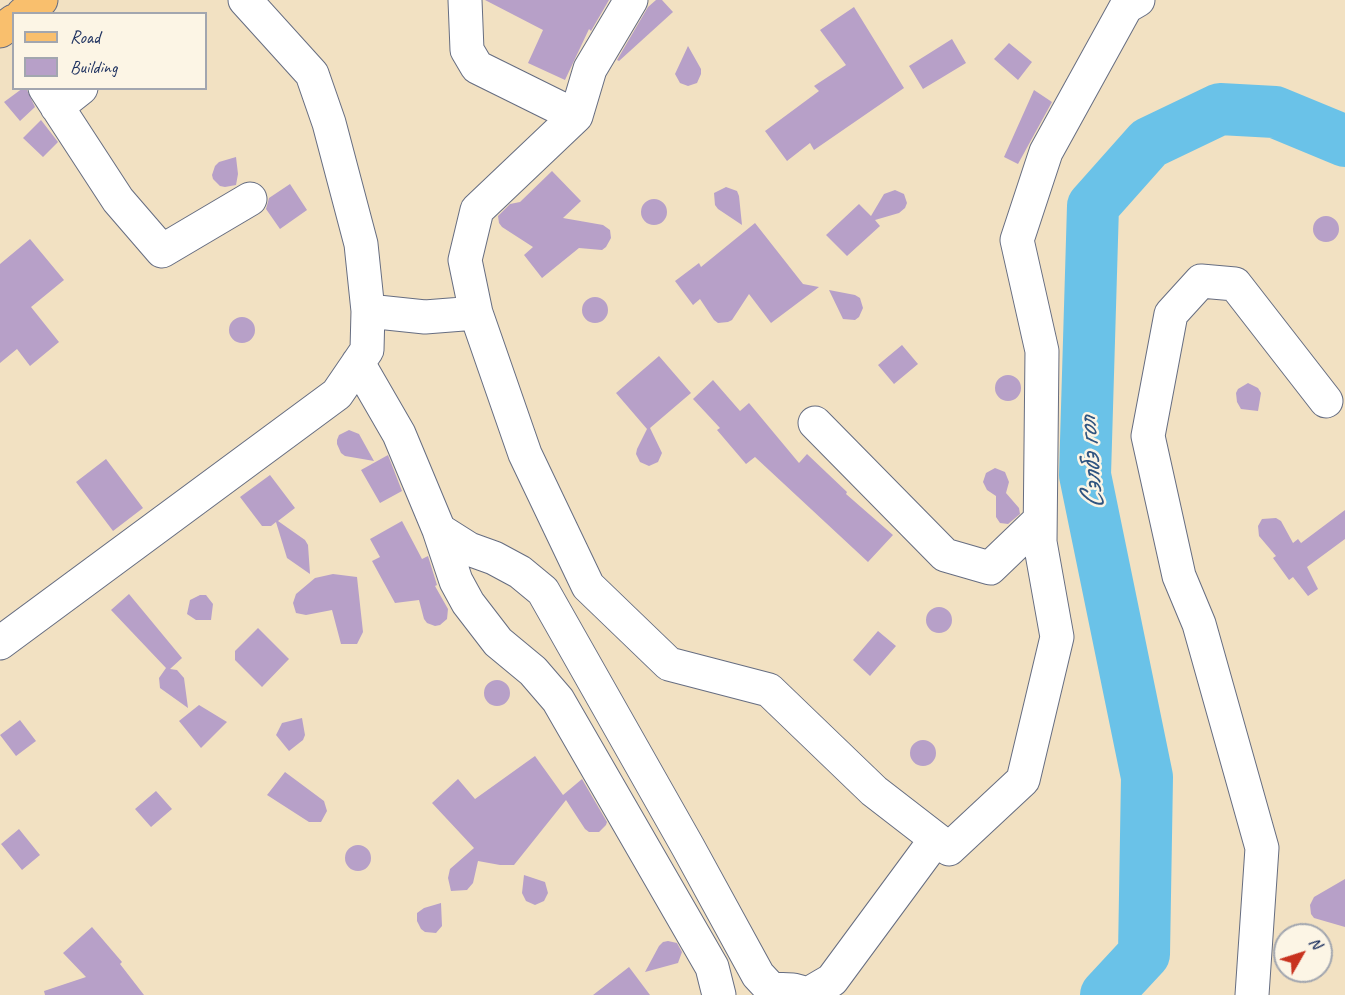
<!DOCTYPE html>
<html>
<head>
<meta charset="utf-8">
<style>
  body { margin:0 }
  #map { position:relative; width:1345px; height:995px; overflow:hidden; background:#f2e1c2; font-family:Caveat,sans-serif }
  canvas { display:block }
  .legend { position:absolute; left:12px; top:12px; width:195px; height:78px; box-sizing:border-box; background:#fcf5e5; border:2px solid #a2a6af; margin:0; padding:8px 10px; list-style:none; font-size:18px; color:#1b2f5e }
  .legend li { display:flex; align-items:center; gap:12px; height:30px }
  .legend b { width:30px; border:2px solid #a2a6af }
  .north { position:absolute; left:1273px; top:923px; width:60px; height:60px; box-sizing:border-box; background:#fcf5e5; border:2px solid #a2a6af; border-radius:50%; rotate:51deg; font-size:16px; font-weight:700; line-height:24px; text-align:center; color:#1b2f5e }
  .north::after { content:''; display:block; margin:auto; width:21px; height:27px; background:#c8321e; clip-path:polygon(50% 0,100% 100%,50% 72%,0 100%) }
</style>
</head>
<body>
<div id="map">
<canvas width="1345" height="995"></canvas>
<ul class="legend">
<li><b style="height:8px;background:#f9bf6d"></b>Road</li>
<li><b style="height:16px;background:#b7a0c8"></b>Building</li>
</ul>
<div class="north">N</div>
</div>
<script>
const context = document.querySelector('canvas').getContext('2d');
context.lineJoin = 'round';
const toPath = rows => new Path2D(rows.map(r => 'M' + r).join(''));
function trace(path, color, width, dash) { context.strokeStyle = color; context.lineWidth = width; context.lineCap = dash ? 'butt' : 'round'; context.setLineDash(dash || []); context.stroke(path); }
function paint(path, color) { context.fillStyle = color; context.fill(path, 'evenodd'); }
function drawText(font, color, halo, rows, align = 'center') {
  context.font = font + ' Caveat,sans-serif'; context.lineWidth = 5; context.setLineDash([]); context.textBaseline = 'middle'; context.strokeStyle = halo; context.fillStyle = color; for (const [text, x, y, turn = 0] of rows) {
    context.save(); context.translate(x, y); context.rotate((+turn || 0) * Math.PI / 180); context.textAlign = isNaN(turn) ? turn : align; if (halo) context.strokeText(text, 0, 0); context.fillText(text, 0, 0); context.restore();
  }
}
trace(toPath([
  [1106,995,1144,954,1147,777,1085,475,1093,206,1149,143,1220,109,1275,112,1345,141]
]), '#6ac2e8', 52);
paint(toPath([
  [485,0,609,0,591,31,589,29,565,80,528,63,543,30],
  [656,0,662,0,673,12,619,61,617,60,648,7],
  [854,7,904,88,814,150,810,143,787,161,765,131,819,91,814,86,846,65,820,30],
  [952,39,966,63,923,89,909,66],
  [1009,43,1032,62,1018,80,994,59],
  [688,46,701,69,701,74,697,83,688,86,680,83,675,74],
  [23,88,26,88,35,107,20,121,4,102],
  [1034,90,1052,102,1018,164,1004,157],
  [41,120,58,142,43,157,23,138],
  [236,157,238,174,236,185,225,187,220,186,213,179,212,175,215,166,219,162],
  [552,171,581,201,563,218,603,225,610,230,611,238,606,247,602,250,579,248,542,278,524,255,533,247,502,227,499,223,498,216,510,204,520,202],
  [290,184,307,210,280,229,266,209,269,198],
  [726,187,737,191,739,196,742,225,718,209,715,205,714,193],
  [895,190,904,194,907,203,905,208,899,213,875,220,880,226,847,256,826,235,859,204,871,216,884,194],
  '641 212a13 13 0 1 1 26 0a13 13 0 1 1-26 0Z',
  '1313 229a13 13 0 1 1 26 0a13 13 0 1 1-26 0Z',
  [755,223,803,284,819,287,771,323,749,294,732,320,728,322,718,323,714,320,700,299,693,305,675,281,699,263,701,267],
  [30,239,64,280,31,307,59,342,30,366,17,349,0,363,0,264],
  [829,290,855,295,860,298,863,308,859,317,855,320,843,319],
  '582 310a13 13 0 1 1 26 0a13 13 0 1 1-26 0Z',
  '229 330a13 13 0 1 1 26 0a13 13 0 1 1-26 0Z',
  [902,345,918,364,894,384,878,365],
  [659,356,691,393,650,428,662,453,658,462,649,466,640,462,636,454,637,449,647,429,616,393],
  '995 388a13 13 0 1 1 26 0a13 13 0 1 1-26 0Z',
  [713,380,740,411,749,403,799,463,807,454,847,492,846,494,893,535,868,562,755,457,746,464,717,430,720,428,693,399],
  [1248,383,1258,388,1261,393,1258,411,1241,409,1237,402,1236,393,1238,389],
  [349,430,359,434,374,461,345,456,341,453,337,444,337,440,339,435],
  [388,455,402,491,380,503,361,470],
  [106,459,143,508,113,531,76,482],
  [995,468,1005,472,1009,482,1006,493,1019,508,1020,514,1008,524,1000,523,996,517,996,496,987,490,983,482,986,473],
  [270,475,295,508,278,521,305,540,308,545,310,574,287,558,276,522,271,526,262,526,240,497],
  [1345,510,1345,539,1307,567,1318,589,1308,596,1293,577,1289,580,1273,558,1276,556,1259,536,1258,526,1262,519,1276,518,1281,521,1293,543,1298,539,1301,543],
  [402,521,422,559,428,556,437,585,435,586,448,609,447,619,440,625,435,626,427,623,424,619,419,600,395,603,372,561,380,557,370,539],
  [333,574,357,577,363,632,357,644,341,644,332,610,306,615,296,613,293,603,296,594,315,578],
  [129,594,182,658,170,669,177,670,184,678,188,708,160,688,159,678,166,668,111,610],
  [200,595,206,595,213,604,211,620,196,620,187,614,190,600],
  '926 620a13 13 0 1 1 26 0a13 13 0 1 1-26 0Z',
  [258,628,289,659,262,687,235,660,235,651],
  [878,631,896,646,870,676,853,660],
  '484 693a13 13 0 1 1 26 0a13 13 0 1 1-26 0Z',
  [199,705,227,722,201,748,179,721],
  [302,718,305,735,303,740,289,751,276,735,282,723],
  [20,720,36,741,16,756,0,735],
  '910 753a13 13 0 1 1 26 0a13 13 0 1 1-26 0Z',
  [535,756,563,795,582,779,607,822,606,825,599,832,589,832,585,829,566,800,514,865,500,865,478,861,473,883,467,890,451,891,448,878,450,869,474,848,432,803,458,779,475,799],
  [285,772,324,801,327,811,321,822,309,822,267,795],
  [156,791,172,809,151,827,135,809],
  [19,829,40,855,22,870,1,844],
  '345 858a13 13 0 1 1 26 0a13 13 0 1 1-26 0Z',
  [524,875,545,882,548,893,544,901,535,905,526,901,522,893],
  [1345,879,1345,927,1314,918,1311,914,1310,905,1314,897],
  [441,903,442,926,436,933,425,932,421,929,417,921,417,913,424,908],
  [92,927,122,962,120,964,144,995,45,995,44,991,86,977,63,953],
  [668,941,677,943,682,952,678,963,645,972,659,946,663,942],
  [629,967,650,995,593,995]
]), '#b7a0c8');
const minor = toPath([
  [465,0,467,50,477,67,576,116],
  [631,0,590,69,576,116,477,210,465,260,476,313,525,454,588,586,669,664,769,690,874,791,949,849,1023,780,1057,637,1040,542,1042,351,1017,240,1046,152,1126,7,1138,0],
  [45,88,118,200,162,251,250,199],
  [57,107,81,88],
  [368,311,425,317,476,313],
  [358,363,399,434,439,530,469,549,494,558,520,572,543,591,688,847,758,975,771,989,793,990,808,994,832,980,936,839],
  [815,423,945,555,990,568,1039,521],
  [439,530,456,581,468,603,498,642,533,671,558,700,712,967,719,995],
  [0,643,337,394,367,350,368,311,361,244,329,123,312,74,245,0],
  [1252,995,1262,848,1199,624,1179,576,1148,436,1171,314,1201,281,1235,284,1326,401]
]);
const major = toPath([
  [23,14,41,0],
  [0,31,14,21]
]);
trace(minor, '#666d81', 35);
trace(major, '#666d81', 35);
trace(minor, '#fff', 33);
trace(major, '#f9bf6d', 33);
drawText('italic 32px', '#2f5480', '#fcf5e5', [
  ["Сэлбэ гол",1091,464,-94]
]);
</script>
</body>
</html>
